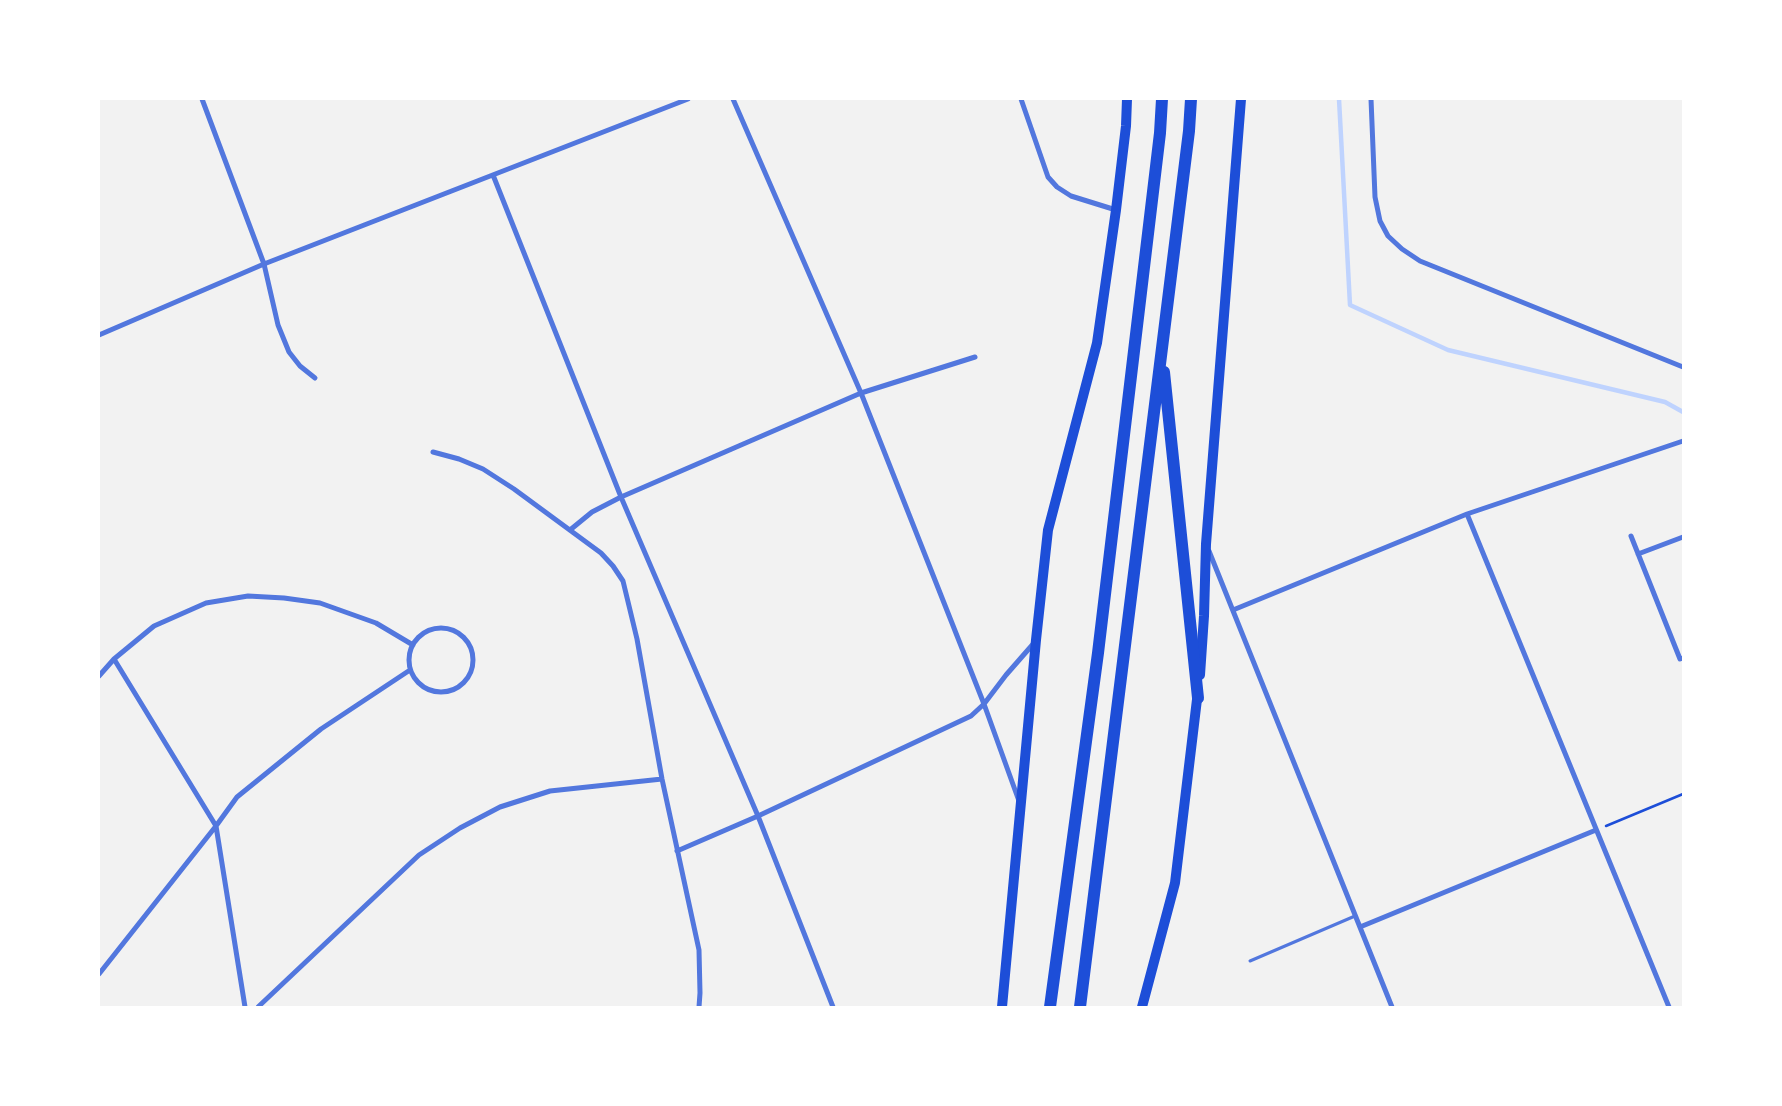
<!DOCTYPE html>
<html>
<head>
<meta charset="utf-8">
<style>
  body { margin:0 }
  #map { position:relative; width:1782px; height:1106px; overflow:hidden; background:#f2f2f2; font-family:Karla,sans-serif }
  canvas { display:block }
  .frame { position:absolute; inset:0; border:100px solid #fff; pointer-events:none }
</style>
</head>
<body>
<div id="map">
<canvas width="1782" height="1106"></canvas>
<div class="frame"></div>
</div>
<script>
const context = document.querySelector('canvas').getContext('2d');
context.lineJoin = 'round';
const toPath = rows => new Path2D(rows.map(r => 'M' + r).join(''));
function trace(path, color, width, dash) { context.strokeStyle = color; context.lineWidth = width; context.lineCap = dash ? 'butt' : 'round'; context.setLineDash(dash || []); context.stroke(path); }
trace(toPath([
  [1339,99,1350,305,1448,350,1665,402,1683,412]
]), '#bfd3fe', 4.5);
trace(toPath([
  [1606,826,1683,794]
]), '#1d4ed8', 2.5);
trace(toPath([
  [1250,961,1355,916]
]), '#5277de', 3);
trace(toPath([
  [202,99,264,264,278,325,289,352,300,366,315,378],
  [733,99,861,393,984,704,1019,801],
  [1021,99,1048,177,1057,187,1071,196,1116,210],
  [1371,99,1375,197,1380,221,1388,236,1402,249,1420,261,1683,367],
  [493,175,621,497,758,816,833,1007],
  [99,335,264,264,688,99],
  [433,452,459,459,483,469,514,489,601,553,613,566,623,581,637,639,662,779,699,950,700,993,699,1007],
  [1467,514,1669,1007],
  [570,530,592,512,621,497,861,393,975,357],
  [1631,536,1680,659,1683,658],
  [1209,551,1392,1007],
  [1638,554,1683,537],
  [1233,610,1467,514,1683,441],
  '409 660a32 32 0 1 1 64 0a32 32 0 1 1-64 0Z',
  [114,659,216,826,245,1007],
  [99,676,114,659,154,626,206,603,248,596,284,598,320,603,376,623,413,645],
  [677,851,758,816,971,716,984,704,1006,675,1034,643],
  [1360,927,1596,830],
  [99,974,216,826,237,797,321,729,410,670],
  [258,1007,419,855,460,828,500,807,550,791,662,779]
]), '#5277de', 5);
trace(toPath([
  [1200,675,1204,616,1206,544,1241,99],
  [1002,1007,1036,640,1048,530,1097,343,1116,210,1126,126,1127,99],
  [1142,1007,1175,883,1198,691]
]), '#1d4ed8', 10);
trace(toPath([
  [1164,372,1198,698],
  [1050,1007,1098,653,1160,133,1162,99],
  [1080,1007,1189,131,1191,99]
]), '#1d4ed8', 12);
</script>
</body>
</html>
